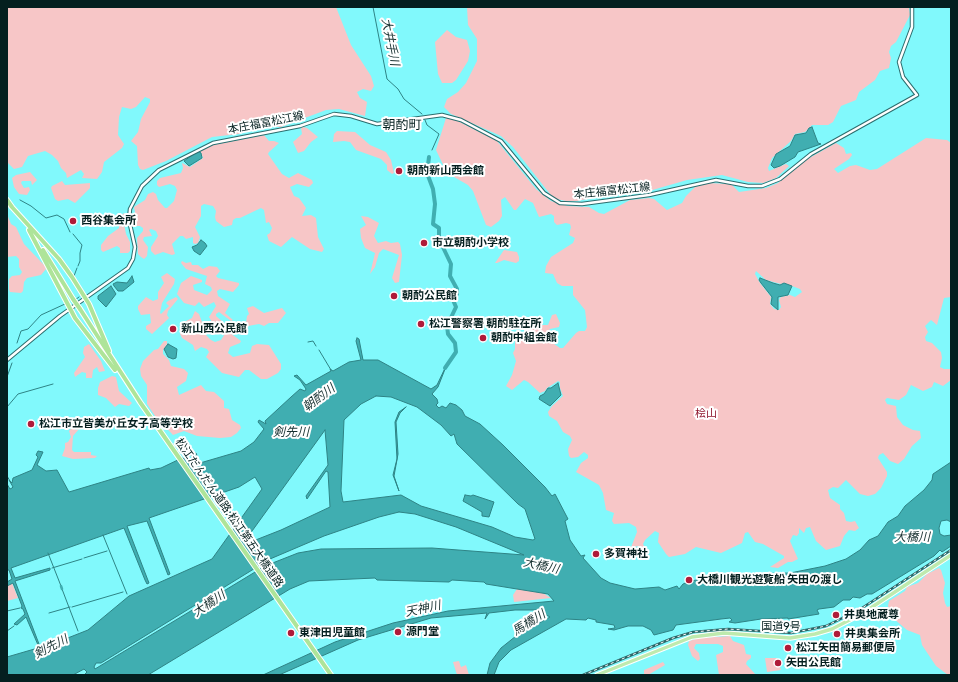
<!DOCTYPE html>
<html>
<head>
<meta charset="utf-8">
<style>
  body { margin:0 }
  #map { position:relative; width:958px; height:682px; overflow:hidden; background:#81f9fc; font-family:Rubik,sans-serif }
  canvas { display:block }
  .frame { position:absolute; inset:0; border:8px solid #041f1f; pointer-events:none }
</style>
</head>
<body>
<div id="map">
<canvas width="958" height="682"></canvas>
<div class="frame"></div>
</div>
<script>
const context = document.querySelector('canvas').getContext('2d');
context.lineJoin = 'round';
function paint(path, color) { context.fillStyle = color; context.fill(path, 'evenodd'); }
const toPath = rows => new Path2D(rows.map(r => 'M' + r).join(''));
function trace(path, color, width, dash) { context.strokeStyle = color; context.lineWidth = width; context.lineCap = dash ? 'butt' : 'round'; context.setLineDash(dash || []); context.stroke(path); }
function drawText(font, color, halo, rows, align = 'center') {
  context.font = font + ' Rubik,"Noto Sans JP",sans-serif'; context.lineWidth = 4; context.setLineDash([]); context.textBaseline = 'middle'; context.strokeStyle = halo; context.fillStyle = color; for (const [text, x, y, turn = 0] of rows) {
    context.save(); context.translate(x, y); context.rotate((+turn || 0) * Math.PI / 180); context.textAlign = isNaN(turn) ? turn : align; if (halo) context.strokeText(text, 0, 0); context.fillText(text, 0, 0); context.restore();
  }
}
paint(toPath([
  [7,7,336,7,351,45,371,76,374,86,371,91,363,89,357,92,360,98,367,102,365,116,339,109,326,110,281,127,259,126,254,124,249,125,248,129,239,134,212,137,166,161,143,170,140,169,138,165,137,146,131,141,138,132,141,119,150,102,150,99,145,97,136,107,131,109,122,107,119,117,118,135,124,144,122,148,104,162,102,172,97,179,82,178,84,174,81,170,67,178,66,173,61,168,58,161,52,155,45,151,28,156,22,167,14,169,7,162],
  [467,7,909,7,910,15,896,42,891,46,889,52,891,58,889,68,880,71,875,80,859,92,856,100,841,106,833,122,828,125,812,125,805,132,795,134,791,141,772,158,768,168,769,171,786,164,789,166,776,178,763,183,748,182,722,175,687,180,649,191,634,190,577,201,566,201,556,199,550,194,513,147,501,136,451,114,444,107,447,99,458,92,466,83,477,61,477,39,468,25],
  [447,30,456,37,467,40,470,51,468,61,456,80,452,83,442,83,438,74,435,42],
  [446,118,454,119,497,141,536,189,551,201,568,206,589,207,599,213,604,214,630,200,649,198,654,199,667,210,682,203,686,196,695,187,708,183,731,184,739,192,766,188,778,183,802,162,836,143,844,148,846,154,851,153,852,155,849,159,834,169,838,173,850,166,856,165,870,170,877,169,926,138,947,140,951,143,951,297,944,298,937,325,931,320,925,326,928,332,925,337,926,341,932,343,941,352,942,358,940,367,944,369,951,369,951,380,943,386,934,382,932,387,923,391,911,385,906,395,899,400,887,398,885,400,887,404,896,406,897,417,903,425,913,430,920,431,921,438,912,446,904,459,898,464,890,461,883,453,879,455,878,458,887,472,887,476,881,488,875,494,868,496,860,494,846,480,838,488,833,487,828,490,830,498,840,505,840,509,844,513,846,521,851,522,855,521,859,528,855,531,849,530,844,536,840,546,826,550,816,541,810,527,806,528,804,533,799,528,799,533,797,536,793,535,790,541,798,559,792,562,788,562,778,568,770,567,784,558,784,556,763,544,755,542,748,532,745,533,742,543,721,553,696,547,685,554,669,557,666,554,658,542,659,533,655,531,645,540,643,544,645,548,643,550,641,550,639,546,633,547,630,550,637,532,636,527,629,523,614,524,612,521,614,513,606,510,603,493,599,485,576,472,581,463,588,458,588,455,584,452,578,457,571,458,569,456,568,449,572,440,570,436,563,432,557,421,549,416,548,412,552,406,563,396,560,388,560,382,558,381,547,388,545,391,540,393,528,382,524,380,512,390,506,386,512,375,516,361,513,353,515,349,515,341,517,336,535,325,548,325,552,315,556,314,560,323,559,327,550,329,546,334,550,341,560,348,563,348,576,333,579,331,585,331,587,327,585,310,573,295,573,286,562,286,557,283,553,274,545,273,546,266,551,257,573,243,575,238,569,235,571,227,570,224,566,223,557,225,554,222,554,216,551,214,539,217,533,203,525,199,516,210,514,210,505,197,501,200,502,216,499,221,491,227,486,225,473,191,468,185,447,173,436,150],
  [756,271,766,280,781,284,784,283,800,289,802,292,795,297,790,295,781,297,779,300,781,307,779,310,774,309,770,304,771,297,760,283,755,274],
  [303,127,307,128,318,137,311,142,304,151,298,153,293,142,302,134,301,128],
  [337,131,355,132,370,145,386,152,391,160,394,173,392,174,387,170,387,165,381,159,356,150,350,142,344,141,333,142,334,134],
  [264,135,269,141,274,141,279,143,269,152,268,154,282,174,289,178,298,173,312,180,313,183,309,187,297,184,290,187,294,196,299,198,304,205,306,208,302,216,311,215,316,218,318,237,324,249,322,252,310,249,292,237,281,247,269,241,267,235,270,233,272,228,269,222,266,223,264,210,261,208,240,218,236,218,233,220,232,225,224,227,216,221,215,217,216,211,213,206,204,204,201,206,201,216,195,227,200,237,198,243,195,244,193,243,193,237,186,239,183,236,180,236,172,244,175,254,172,255,163,252,155,255,151,251,151,247,158,236,156,231,151,229,149,230,152,236,144,237,143,240,148,247,147,256,144,259,141,257,138,254,137,238,143,231,143,228,140,226,135,226,136,217,134,207,145,200,148,194,153,192,156,194,158,200,165,208,167,208,174,201,177,190,175,186,170,184,159,187,157,185,157,181,160,178,181,173,183,168,182,163,190,167,203,158,200,150,208,146],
  [30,172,37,180,32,185,31,181,22,181,21,183,24,188,29,187,30,190,27,195,19,194,14,187,12,178,16,175],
  [62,181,65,185,90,183,90,188,75,203,68,199,58,201,55,199,51,188,52,186],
  [124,213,126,216,124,224,126,234,130,242,130,251,128,253,120,253,120,248,117,246,103,252,101,250,101,245,108,236,119,228,119,218],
  [7,214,11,224,16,227,24,244,45,266,46,269,41,275,27,278,24,282,23,291,21,293,10,292,9,289,9,279,12,276,20,275,22,272,19,267,19,259,16,256,7,257],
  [361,216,368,217,379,223,374,236,378,243,386,241,391,243,398,242,400,244,402,255,399,282,395,283,392,278,399,255,383,249,379,253,375,267,370,274,375,253,365,248,361,238,360,229,366,225],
  [504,250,517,252,519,257,519,261,516,263,504,260,497,263,495,263],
  [182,261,186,263,191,262,192,265,198,265,203,269,209,266,217,267,220,271,216,276,218,278,239,283,239,285,233,292,220,289,217,291,218,296,230,304,225,313,233,320,231,321,219,312,216,314,216,316,225,324,230,333,241,341,240,343,230,347,228,353,233,357,250,353,252,346,257,344,269,345,281,364,281,369,278,373,267,379,261,379,249,370,245,370,239,377,222,373,206,357,209,352,207,349,201,347,195,351,193,345,182,338,180,334,182,329,181,326,182,323,192,318,195,311,199,314,202,322,200,329,211,340,215,342,221,340,226,332,224,327,212,322,209,317,216,306,214,302,204,307,199,302,195,306,184,303,177,294,181,283,191,276,202,280,202,282,193,285,194,290,207,295,212,290,211,287,205,284,207,276,186,269,181,263],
  [167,273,175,279,174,284,162,303,160,313,161,314,169,306,166,303,168,301,176,297,178,299,168,311,167,315,169,318,167,320,152,334,146,329,146,326,151,323,150,314,141,315,138,309,138,306,146,297,153,301,158,299,158,292,164,283,161,277],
  [253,306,264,313,282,308,286,313,278,323,269,323,264,326,259,324,248,326,246,323,247,316,249,314,247,308],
  [164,341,167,341,167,344,163,350,163,354,169,360,171,366,184,369,188,373,186,381,177,387,179,395,201,385,206,391,214,392,224,401,224,408,229,409,232,420,240,425,241,428,237,433,231,437,220,438,197,436,184,431,173,435,155,416,147,404,147,385,141,376,140,369,143,361,154,350,158,349],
  [89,344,101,361,105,371,99,372,97,367,93,370,92,378,86,378,86,373,82,372,75,377,74,373,85,357,83,353,84,347],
  [112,376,116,377,119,391,132,403,129,406,119,404,115,407,106,398,98,395,98,388,100,382],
  [81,418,80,424,81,425,75,430,79,429,73,436,72,450,74,452,91,452,91,455,97,456,95,458,73,459,62,456,65,448,65,443,68,442,71,437,69,431],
  [939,568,941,570,945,583,943,593,945,603,947,607,951,606,951,675,948,675,936,666,922,645,920,635,907,630,894,619,888,606,889,601,905,591,907,587,918,583,927,574],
  [12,583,18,598,7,601,7,586],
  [517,589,543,593,551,598,514,602,513,595],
  [730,636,733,641,744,645,746,654,751,655,751,658,747,661,746,664,756,675,719,675,716,655,723,652,723,646,718,644,696,644,694,648,699,653,700,659,698,661,692,656,688,645,689,641,699,638],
  [765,658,777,658,781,670,767,672],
  [459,661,461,667,466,665,469,675,457,675,453,662],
  [663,662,665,665,648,675,644,675,644,670]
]), '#f7c6c7');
const water = toPath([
  [812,127,818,143,821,144,798,152,795,157,780,166,774,168,771,165,776,154,790,146,795,135,806,133,809,128,812,127],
  [198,151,201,153,202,158,189,166,184,161,198,151],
  [201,240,205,243,207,246,200,255,194,251,192,247,197,245,201,240],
  [132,276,134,282,123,291,118,291,114,286,113,284,117,282,127,283,132,276],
  [760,278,773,283,780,285,784,283,792,286,788,295,778,297,778,310,771,304,772,297,761,283,759,280,760,278],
  [111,286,116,294,106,307,98,299,98,296,111,286],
  [357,338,359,339,363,360,378,360,431,389,437,385,447,364,438,387,432,394,437,399,438,403,436,405,439,408,442,406,446,408,450,403,456,405,462,410,465,416,480,424,503,445,545,487,552,496,555,494,568,519,565,521,570,540,581,556,585,555,583,558,601,578,610,583,635,589,659,587,665,590,677,586,679,589,683,584,691,581,718,576,725,577,732,574,790,573,825,566,846,559,860,550,869,540,878,536,888,522,898,516,905,506,924,490,932,480,933,474,951,462,951,522,947,520,941,521,939,528,940,534,944,536,951,535,951,546,942,552,940,550,934,556,872,594,867,594,860,598,853,597,850,600,843,600,834,607,819,609,817,610,819,614,788,619,788,618,761,619,735,623,729,622,732,620,730,618,721,619,676,625,673,630,654,635,651,630,643,626,628,626,614,630,608,629,615,628,614,625,596,622,596,620,588,618,586,620,566,619,511,650,499,662,494,675,487,675,490,663,501,648,516,636,550,617,537,610,515,610,489,613,485,619,487,613,431,618,358,640,279,675,263,675,335,642,393,623,448,611,554,601,548,594,486,584,484,582,452,580,449,582,377,580,375,578,309,581,290,589,148,675,84,675,87,672,84,669,73,675,7,675,7,657,55,643,88,630,129,596,212,559,262,489,255,477,239,487,149,518,170,574,168,575,147,521,127,526,149,583,147,584,145,580,124,528,11,568,15,578,50,568,50,570,15,581,39,644,38,645,26,617,17,625,14,624,25,614,23,609,21,608,22,606,13,583,7,586,7,582,12,579,9,570,7,570,7,484,10,489,12,488,13,487,9,480,12,483,13,478,32,470,38,457,36,455,38,451,43,452,37,465,46,471,57,470,69,492,149,468,150,470,161,468,182,458,191,460,195,463,194,460,185,447,193,454,196,453,200,463,241,451,254,442,264,429,258,422,259,420,266,424,265,421,291,397,300,389,305,391,306,389,300,380,294,376,297,375,306,385,331,371,330,369,333,371,349,362,361,360,356,341,357,338],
  [376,396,391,397,417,407,441,425,451,436,454,434,457,444,518,504,525,509,535,539,533,540,515,537,492,527,421,506,401,495,343,502,341,491,344,420,361,404,376,396],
  [325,430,328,465,306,496,307,499,326,471,328,472,330,507,281,530,248,543,247,538,325,430],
  [399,512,415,514,456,527,524,555,432,548,321,549,298,553,265,566,95,669,94,667,96,663,101,663,270,559,324,536,379,517,399,512],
  [168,344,177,349,176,358,173,359,168,357,164,349,168,344],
  [558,383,561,395,550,406,539,399,540,396,544,394,548,388,551,388,558,383],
  [406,407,400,413,396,422,398,454,394,476,399,491,393,475,397,459,395,422,399,412,406,407],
  [465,495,471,496,473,495,494,502,489,517,482,516,482,512,463,501,465,495]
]);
paint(water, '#40aeb1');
trace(water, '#2e8385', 1);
trace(toPath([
  [373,7,387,79,398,89,404,99,422,114],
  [425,120,427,125,439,134,432,150],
  [20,200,31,206,46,218,57,215,64,219,70,232],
  [73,234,82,245,80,253,80,261,78,266],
  [74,276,77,268],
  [75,300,79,297],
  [447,326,469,319],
  [308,342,313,341,316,346],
  [17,343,21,331,28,329,41,315,65,304],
  [319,350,331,370],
  [7,377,12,363],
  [7,407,18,394,53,384],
  [7,476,10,481],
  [103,535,127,594],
  [48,553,61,586],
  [84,558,107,551],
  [52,568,82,559],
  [62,589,78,631],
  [72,607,123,592],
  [7,611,20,608],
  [49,613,70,607],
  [7,631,14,626]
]), '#2e8385', 1);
trace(toPath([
  [61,586,62,589]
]), '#40aeb1', 2.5);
trace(toPath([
  [429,157,427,173,433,189,435,204,433,224,439,228,439,239,451,264,450,276,457,289,457,294,453,300,456,307,447,326,448,334,455,343,456,352,445,368]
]), '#40aeb1', 4);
const secondary = toPath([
  [7,360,60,316,128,268,133,259,135,247,129,220,130,209,142,186,159,170,213,143,300,126,334,114,351,116,377,124,442,115,461,120,501,141,544,193,560,203,582,204,649,195,716,180,748,186,762,186,780,179,811,154,917,95,903,77,899,62,912,27,912,7]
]);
const trunk = toPath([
  [597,675,692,637,724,633,790,638,815,634,832,629,863,613,951,555]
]);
const motorway = toPath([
  [7,200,12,207],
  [11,206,59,259,72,277,89,304,109,351],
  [29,230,75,318,115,370],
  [43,250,73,299],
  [80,309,140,402,331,675]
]);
trace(secondary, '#2c6d6e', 4.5);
trace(trunk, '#fff', 5.5);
trace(motorway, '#fff', 6);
trace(secondary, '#fff', 2.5);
trace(trunk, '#beeaae', 3.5);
trace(motorway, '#aee499', 4);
const rail = toPath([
  [583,675,673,638,693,632,728,629,791,633,826,626,859,610,951,550]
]);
trace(rail, '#2c6566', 2.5);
trace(rail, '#fff', 1, [3]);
const motorwayBridge = toPath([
  [73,299,80,309]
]);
trace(motorwayBridge, '#fff', 6, []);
trace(motorwayBridge, '#aee499', 4);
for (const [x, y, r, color] of [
  [399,171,4,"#af1b39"],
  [73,221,4,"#af1b39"],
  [424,243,4,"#af1b39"],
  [394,296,4,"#af1b39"],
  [421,324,4,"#af1b39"],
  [173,329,4,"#af1b39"],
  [483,338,4,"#af1b39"],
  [31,424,4,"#af1b39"],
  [596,554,4,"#af1b39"],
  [689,580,4,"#af1b39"],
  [836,615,4,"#af1b39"],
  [398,632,4,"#af1b39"],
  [291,633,4,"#af1b39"],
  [837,634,4,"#af1b39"],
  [788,648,4,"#af1b39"],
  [778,663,4,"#af1b39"]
]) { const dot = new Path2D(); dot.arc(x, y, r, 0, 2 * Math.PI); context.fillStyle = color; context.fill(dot); trace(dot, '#fff', 1.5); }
drawText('11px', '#041f1f', '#fff', [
  ["本庄福富松江線",266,123,-11],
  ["本庄福富松江線",612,191,-6],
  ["松江だんだん道路;松江第五大橋道路",229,513,55],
  ["国道9号",781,627]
]);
drawText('bold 11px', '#041f1f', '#fff', [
  ["朝酌新山西会館",407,171],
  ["西谷集会所",81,221],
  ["市立朝酌小学校",432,243],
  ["朝酌公民館",402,296],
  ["松江警察署 朝酌駐在所",429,324],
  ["新山西公民館",181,329],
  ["朝酌中組会館",491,338],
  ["松江市立皆美が丘女子高等学校",39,424],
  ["多賀神社",604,554],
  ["大橋川観光遊覧船 矢田の渡し",697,580],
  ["井奥地蔵尊",844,615],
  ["源門堂",406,632],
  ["東津田児童館",299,633],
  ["井奥集会所",845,634],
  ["松江矢田簡易郵便局",796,648],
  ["矢田公民館",786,663]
], 'left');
drawText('11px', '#8f172e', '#fff', [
  ["桧山",706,414]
]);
drawText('italic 12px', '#183131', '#fff', [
  ["大井手川",390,42,79],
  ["朝酌川",319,398,-37],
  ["剣先川",291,433],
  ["大橋川",912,538],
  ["大橋川",541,566,12],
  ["大橋川",209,604,-34],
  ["天神川",423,609,-12],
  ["馬橋川",529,623,-32],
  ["剣先川",51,647,-27]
]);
drawText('13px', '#041f1f', '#fff', [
  ["朝酌町",402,125]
]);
</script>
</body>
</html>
